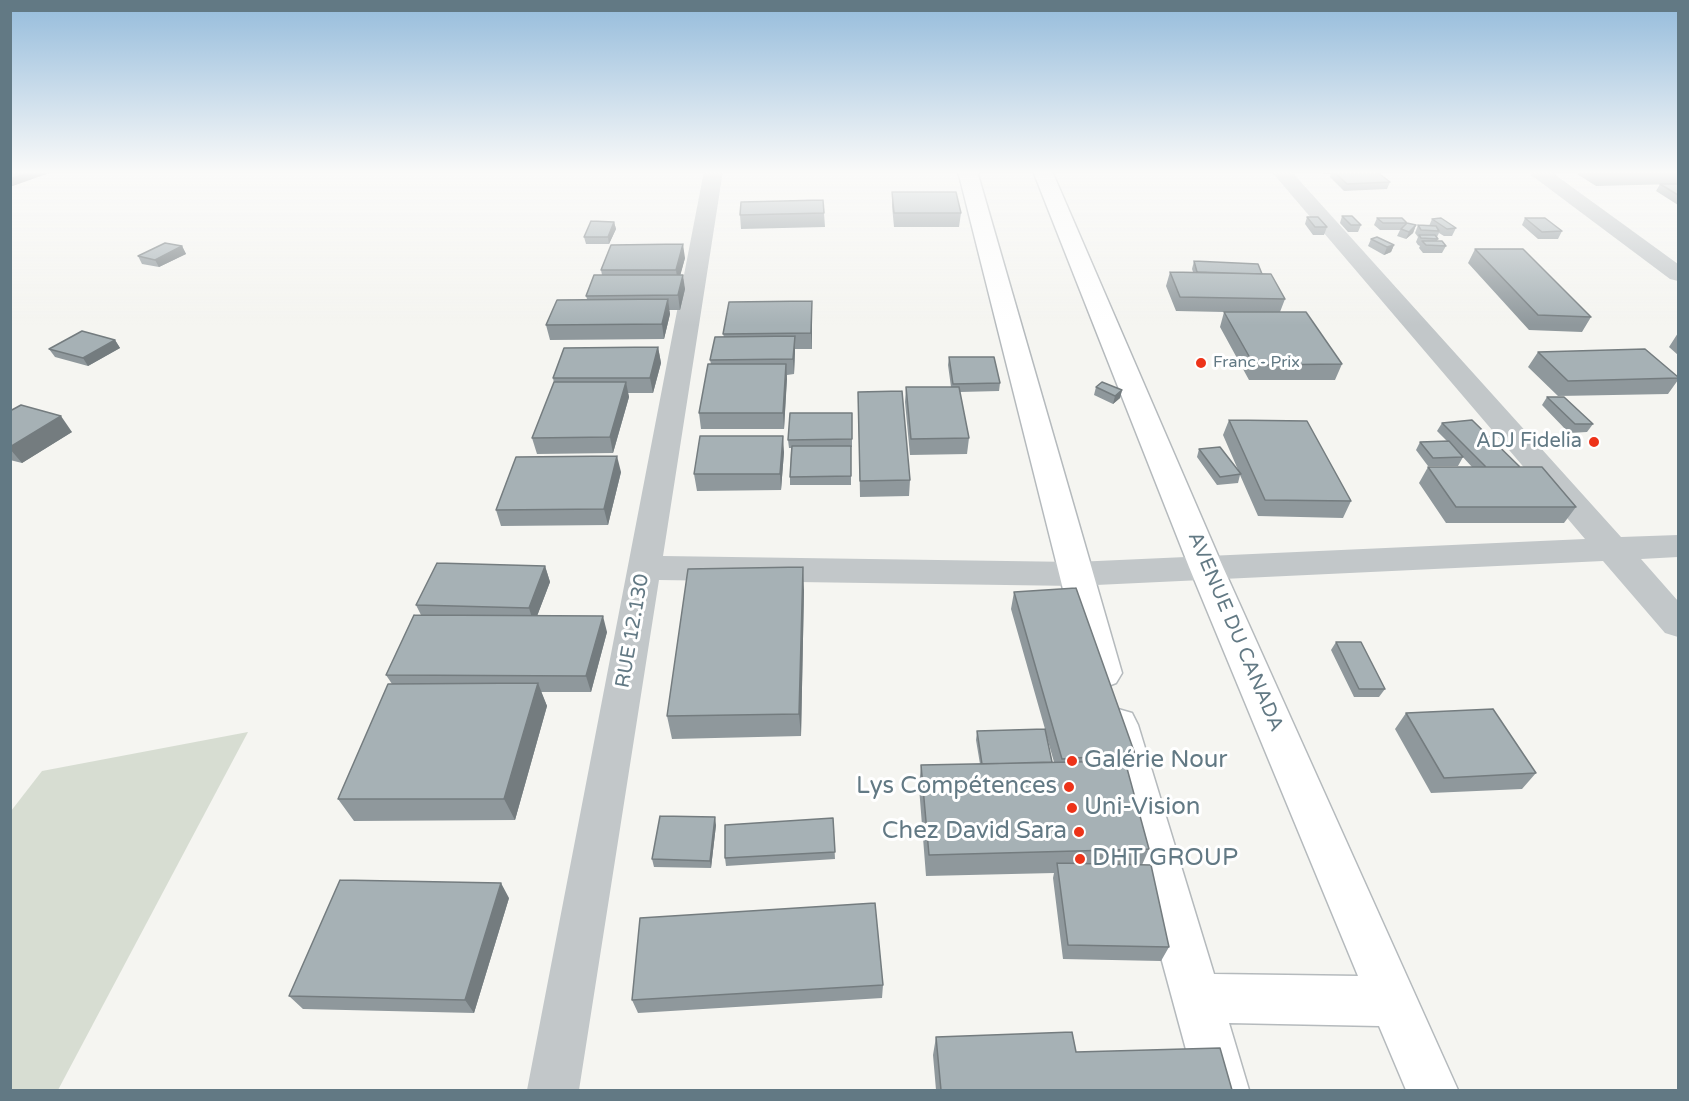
<!DOCTYPE html>
<html>
<head>
<meta charset="utf-8">
<style>
  body { margin:0 }
  #map { position:relative; width:1689px; height:1101px; overflow:hidden; background:#f5f5f1; font-family:"Varela Round",sans-serif }
  canvas { display:block }
  .frame { position:absolute; inset:0; border:12px solid #627984; pointer-events:none }
</style>
</head>
<body>
<div id="map">
<canvas width="1689" height="1101"></canvas>
<div class="frame"></div>
</div>
<script>
const context = document.querySelector('canvas').getContext('2d');
context.lineJoin = 'round';
function paint(path, color) { context.fillStyle = color; context.fill(path, 'evenodd'); }
const toPath = rows => new Path2D(rows.map(r => 'M' + r).join(''));
function trace(path, color, width, dash) { context.strokeStyle = color; context.lineWidth = width; context.lineCap = dash ? 'butt' : 'round'; context.setLineDash(dash || []); context.stroke(path); }
function drawText(font, color, halo, rows, align = 'center') {
  context.font = font + ' "Varela Round",sans-serif'; context.lineWidth = 6; context.setLineDash([]); context.textBaseline = 'middle'; context.strokeStyle = halo; context.fillStyle = color; for (const [text, x, y, turn = 0] of rows) {
    context.save(); context.translate(x, y); context.rotate((+turn || 0) * Math.PI / 180); context.textAlign = isNaN(turn) ? turn : align; if (halo) context.strokeText(text, 0, 0); context.fillText(text, 0, 0); context.restore();
  }
}
paint(toPath([
  [248,732,58,1090,11,1090,11,811,42,771]
]), '#d7ddd2');
const major = toPath([
  [958,171,977,171,1122,673,1116,683,1103,688,1090,683,1084,673,958,171],
  [1033,171,1052,171,1223,567,1458,1090,1406,1090,1379,1026,1229,1023,1249,1090,1197,1090,1098,725,1104,713,1118,709,1132,713,1138,725,1214,974,1358,976,1189,567,1033,171]
]);
trace(major, '#b5babd', 3);
paint(toPath([
  [704,171,723,171,663,556,1075,562,1585,539,1271,171,1291,171,1621,537,1678,535,1678,557,1641,559,1678,601,1678,637,1665,633,1603,561,1075,586,659,580,579,1090,527,1090,704,171],
  [1529,171,1550,171,1678,264,1678,281,1670,279,1531,175,1529,171]
]), '#c2c7c9');
paint(major, '#fff');
paint(toPath([
  [1319,171,1376,171,1390,182,1387,189,1344,191,1330,177,1331,174,1323,174],
  [1579,171,1678,171,1678,184,1596,186,1577,174],
  [1660,184,1678,184,1678,205,1656,191],
  [892,192,961,213,959,227,894,227,892,206],
  [824,213,825,227,741,229,740,215],
  [1342,216,1361,225,1358,232,1348,232,1340,223],
  [1307,217,1327,227,1324,235,1313,235,1305,224],
  [1377,218,1407,223,1416,225,1413,233,1406,239,1397,236,1400,230,1380,230,1374,225],
  [1525,218,1562,231,1558,239,1538,239,1522,225],
  [1432,219,1456,228,1452,236,1444,236,1439,233,1437,237,1438,239,1437,241,1446,246,1442,253,1423,253,1419,248,1420,246,1418,245,1416,242,1418,237,1415,233,1418,225,1429,226],
  [614,222,616,229,609,244,586,244,584,237],
  [1371,239,1394,245,1391,252,1384,255,1368,246],
  [182,246,186,254,159,267,142,264,138,256],
  [1475,249,1591,317,1582,332,1529,330,1468,263],
  [685,258,680,275,685,289,680,310,669,310,670,314,664,339,550,340,546,325,587,299,586,296,602,275,601,270],
  [1194,261,1262,274,1285,299,1280,312,1342,364,1335,380,1249,380,1220,327,1224,312,1176,311,1166,286,1170,272,1193,272,1192,269],
  [812,301,812,349,795,349,794,374,787,375,784,429,701,429,699,413,711,364,710,360,724,337,723,334],
  [1678,333,1678,355,1669,347],
  [115,340,120,348,88,366,55,357,49,349],
  [658,347,661,363,653,393,628,393,629,397,613,453,537,454,532,438,554,383,553,378],
  [1538,352,1678,377,1678,380,1668,394,1558,396,1528,367],
  [949,357,1000,383,999,391,960,392,969,438,967,454,910,455,905,402,906,387,951,387,948,365],
  [1096,387,1122,390,1120,398,1113,404,1094,395],
  [858,392,910,480,909,496,860,497],
  [1547,397,1593,424,1587,432,1569,433,1542,405],
  [10,411,72,432,22,463,10,460],
  [1229,420,1351,501,1343,518,1258,516,1240,475,1238,483,1217,485,1197,457,1199,449,1239,472,1223,435],
  [1442,423,1520,467,1576,507,1564,523,1446,523,1419,483,1428,467,1472,467,1461,455,1463,457,1458,466,1428,466,1416,450,1420,442,1447,441,1437,431],
  [852,439,852,447,851,447,851,485,790,485,790,477,791,448,789,448,788,440],
  [784,452,781,490,697,491,694,474],
  [621,472,608,525,501,526,496,510],
  [545,566,550,582,537,616,607,632,591,692,541,692,547,706,515,820,354,821,338,799,392,684,386,675,421,615,416,605],
  [804,590,801,736,672,739,667,716],
  [1014,592,1135,754,1129,770,1127,770,1149,849,1142,865,1169,947,1161,961,1063,959,1053,878,1054,873,926,876,919,787,921,765,980,764,976,740,977,731,1045,729,1011,609],
  [1046,734,1054,762,1052,762],
  [1336,642,1385,689,1379,697,1354,697,1331,650],
  [1406,713,1536,773,1522,789,1431,793,1395,729],
  [833,818,835,859,726,866,725,858],
  [716,825,711,868,654,867,652,859],
  [509,898,474,1013,303,1009,289,996],
  [883,985,882,998,638,1013,632,1000],
  [936,1037,1076,1052,1232,1090,936,1090,933,1055]
]), '#8f989c');
paint(toPath([
  [33,171,55,171,10,187,10,179],
  [614,222,616,229,609,244,608,237],
  [1416,225,1413,233,1406,239,1409,232],
  [683,244,685,258,678,284,676,270],
  [1394,245,1391,252,1384,255,1387,247],
  [182,246,186,254,159,267,155,260],
  [683,275,685,289,680,310,678,295],
  [668,299,670,314,664,339,662,324],
  [812,301,812,349,811,333],
  [795,336,795,351,794,374,793,359],
  [115,340,120,348,88,366,83,358],
  [658,347,661,363,653,393,650,378],
  [786,364,787,379,784,429,783,413],
  [626,382,629,397,613,453,610,437],
  [1122,390,1120,398,1113,404,1115,396],
  [61,416,72,432,22,463,10,449,10,447],
  [783,436,784,452,781,490,780,474],
  [617,456,621,472,608,525,604,509],
  [545,566,550,582,534,624,529,608],
  [803,567,804,590,801,736,799,714],
  [603,616,607,632,591,692,586,676],
  [538,683,547,706,515,820,504,799],
  [715,817,716,825,711,868,710,861],
  [501,883,509,898,474,1013,465,1000]
]), '#747c7f');
const building = toPath([
  [10,171,33,171,10,179,10,171],
  [1333,171,1376,171,1390,182,1347,184,1333,171],
  [1600,171,1678,171,1603,172,1600,171],
  [1660,184,1678,184,1678,195,1660,184],
  [892,192,956,192,961,213,894,213,892,192],
  [823,200,824,213,740,215,741,202,823,200],
  [1342,216,1352,216,1361,225,1351,225,1342,216],
  [1307,217,1318,217,1327,227,1315,227,1307,217],
  [1377,218,1402,218,1407,223,1383,223,1377,218],
  [1441,218,1456,228,1447,229,1432,219,1441,218],
  [1525,218,1545,218,1562,231,1542,232,1525,218],
  [591,221,614,222,608,237,584,237,591,221],
  [1407,223,1416,225,1409,232,1401,229,1407,223],
  [1418,225,1436,226,1439,231,1421,230,1418,225],
  [1419,235,1435,235,1438,239,1421,238,1419,235],
  [1377,237,1394,245,1387,247,1371,239,1377,237],
  [1422,241,1442,241,1446,246,1426,245,1422,241],
  [165,243,182,246,155,260,138,256,165,243],
  [683,244,676,270,601,270,611,245,683,244],
  [1475,249,1523,249,1591,317,1538,315,1475,249],
  [1194,261,1258,264,1262,274,1197,272,1194,261],
  [1170,272,1271,274,1285,299,1180,297,1170,272],
  [594,275,683,275,678,295,586,296,594,275],
  [668,299,662,324,546,325,557,300,668,299],
  [812,301,811,333,723,334,729,302,812,301],
  [1224,312,1306,312,1342,364,1254,365,1224,312],
  [82,331,115,340,83,358,49,349,82,331],
  [795,336,793,359,710,360,715,337,795,336],
  [658,347,650,378,553,378,564,348,658,347],
  [1645,349,1678,377,1678,378,1568,381,1538,352,1645,349],
  [949,357,994,357,1000,383,953,384,949,357],
  [708,364,786,364,783,413,699,413,708,364],
  [554,382,626,382,610,437,532,438,554,382],
  [1102,382,1122,390,1115,396,1096,387,1102,382],
  [906,387,959,387,969,438,911,439,906,387],
  [902,391,910,480,860,481,858,392,902,391],
  [1547,397,1564,397,1593,424,1575,424,1547,397],
  [21,405,61,416,10,447,10,411,21,405],
  [790,413,852,413,852,439,788,440,790,413],
  [1229,420,1307,421,1351,501,1265,500,1229,420],
  [1472,420,1520,467,1486,467,1442,423,1472,420],
  [700,436,783,436,780,474,694,474,700,436],
  [1449,441,1463,457,1433,458,1420,442,1449,441],
  [792,446,851,446,851,476,790,477,792,446],
  [1220,447,1241,474,1220,477,1199,449,1220,447],
  [617,456,604,509,496,510,516,457,617,456],
  [1428,467,1542,467,1576,507,1456,507,1428,467],
  [437,563,545,566,529,608,416,605,437,563],
  [803,567,799,714,667,716,688,569,803,567],
  [1076,588,1135,754,1062,759,1014,592,1076,588],
  [414,615,603,616,586,676,386,675,414,615],
  [1336,642,1361,642,1385,689,1359,689,1336,642],
  [538,683,504,799,338,799,388,684,538,683],
  [1493,709,1536,773,1444,778,1406,713,1493,709],
  [1045,729,1052,762,982,764,977,731,1045,729],
  [1125,761,1149,849,929,855,921,765,1125,761],
  [660,816,715,817,710,861,652,859,660,816],
  [833,818,835,852,725,858,725,825,833,818],
  [1057,863,1151,865,1169,947,1068,945,1057,863],
  [340,880,501,883,465,1000,289,996,340,880],
  [875,903,883,985,632,1000,640,918,875,903],
  [1072,1032,1076,1052,1220,1048,1232,1090,941,1090,936,1037,1072,1032]
]);
paint(building, '#a6b1b5');
trace(building, '#747c7f', 1.5);
const sky = context.createLinearGradient(0, 0, 0, 325);
sky.addColorStop(0, '#94bbdb');
sky.addColorStop(0.53, '#fafaf9');
sky.addColorStop(1, '#fafaf900');
context.fillStyle = sky;
context.fillRect(0, 0, 1689, 325);
for (const [x, y, r, color] of [
  [1201,363,6,"#ed3319"],
  [1594,442,6,"#ed3319"],
  [1072,761,6,"#ed3319"],
  [1069,787,6,"#ed3319"],
  [1072,808,6,"#ed3319"],
  [1079,832,6,"#ed3319"],
  [1080,859,6,"#ed3319"]
]) { const dot = new Path2D(); dot.arc(x, y, r, 0, 2 * Math.PI); context.fillStyle = color; context.fill(dot); trace(dot, '#fff', 2); }
drawText('16px', '#627984', '#fff', [
  ["Franc - Prix",1213,363]
], 'left');
drawText('20px', '#627984', '#fff', [
  ["ADJ Fidelia",1582,442]
], 'right');
drawText('20px', '#627984', '#fff', [
  ["RUE 12.130",633,631,-80],
  ["AVENUE DU CANADA",1235,632,67]
]);
drawText('24px', '#627984', '#fff', [
  ["Galérie Nour",1084,761],
  ["Lys Compétences",1057,787,"right"],
  ["Uni-Vision",1084,808],
  ["Chez David Sara",1067,832,"right"],
  ["DHT GROUP",1092,859]
], 'left');
</script>
</body>
</html>
